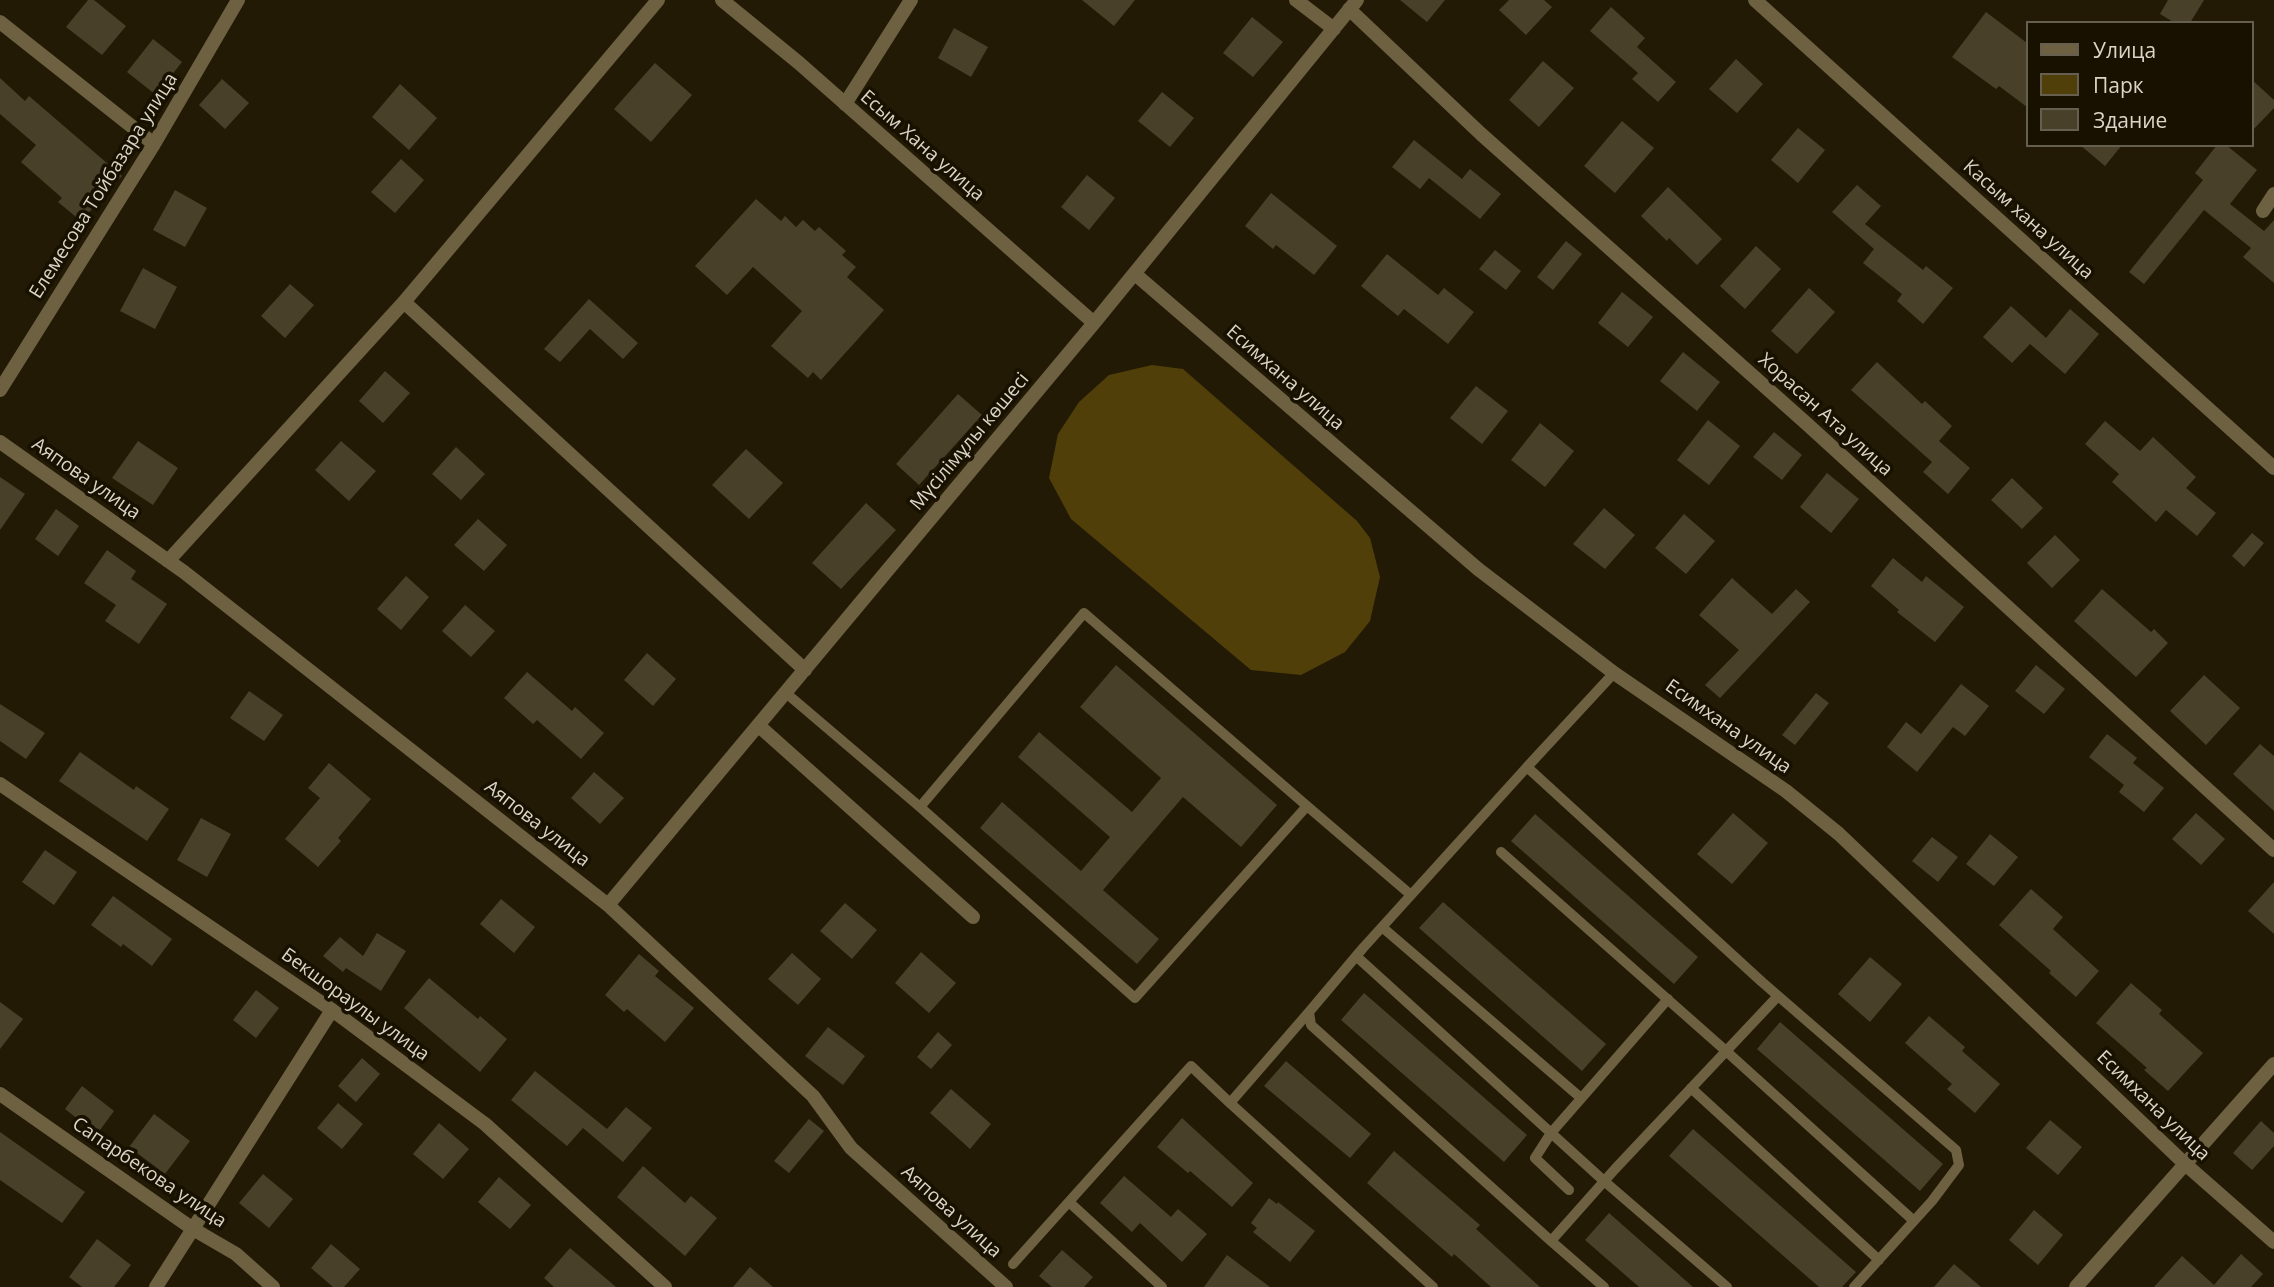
<!DOCTYPE html>
<html>
<head>
<meta charset="utf-8">
<style>
  body { margin:0 }
  #map { position:relative; width:2274px; height:1287px; overflow:hidden; background:#221a05; font-family:"Open Sans",sans-serif }
  canvas { display:block }
  .legend { position:absolute; left:2026px; top:21px; width:228px; height:126px; box-sizing:border-box; background:#181100; border:2px solid #665f50; margin:0; padding:9px 12px; list-style:none; font-size:21px; color:#dad5c8 }
  .legend li { display:flex; align-items:center; gap:14px; height:35px }
  .legend b { width:35px; border:2px solid #665f50 }
</style>
</head>
<body>
<div id="map">
<canvas width="2274" height="1287"></canvas>
<ul class="legend">
<li><b style="height:9px;background:#6d6142"></b>Улица</li>
<li><b style="height:19px;background:#513f0a"></b>Парк</li>
<li><b style="height:19px;background:#49402a"></b>Здание</li>
</ul>
</div>
<script>
const context = document.querySelector('canvas').getContext('2d');
context.lineJoin = 'round';
function paint(path, color) { context.fillStyle = color; context.fill(path, 'evenodd'); }
const toPath = rows => new Path2D(rows.map(r => 'M' + r).join(''));
function trace(path, color, width, dash) { context.strokeStyle = color; context.lineWidth = width; context.lineCap = dash ? 'butt' : 'round'; context.setLineDash(dash || []); context.stroke(path); }
function drawText(font, color, halo, rows, align = 'center') {
  context.font = font + ' "Open Sans",sans-serif'; context.lineWidth = 7; context.setLineDash([]); context.textBaseline = 'middle'; context.strokeStyle = halo; context.fillStyle = color; for (const [text, x, y, turn = 0] of rows) {
    context.save(); context.translate(x, y); context.rotate((+turn || 0) * Math.PI / 180); context.textAlign = isNaN(turn) ? turn : align; if (halo) context.strokeText(text, 0, 0); context.fillText(text, 0, 0); context.restore();
  }
}
paint(toPath([
  [1152,365,1183,369,1357,521,1370,538,1380,577,1370,621,1345,652,1301,675,1251,670,1071,519,1049,478,1058,434,1079,402,1109,375]
]), '#513f0a');
paint(toPath([
  [88,0,94,0,126,26,102,55,66,27],
  [1082,0,1135,0,1114,26],
  [1400,0,1445,0,1427,22],
  [1509,0,1544,0,1552,7,1526,35,1499,10],
  [2168,0,2204,0,2190,23,2175,23,2160,14],
  [1611,7,1645,38,1637,47,1676,82,1658,102,1632,79,1638,73,1590,31],
  [1986,12,2027,43,2027,107,1999,86,1996,89,1952,57],
  [1252,17,1283,42,1253,77,1223,53],
  [954,28,988,47,971,77,938,58],
  [153,39,182,62,156,95,127,72],
  [1736,59,1763,84,1737,113,1709,89],
  [1543,61,1574,88,1539,127,1509,100],
  [655,63,692,95,651,142,614,109],
  [0,78,25,101,29,96,122,176,81,221,58,202,62,198,21,162,36,145,0,114],
  [222,79,249,103,225,129,199,105],
  [2251,79,2274,100,2274,108,2251,132],
  [400,84,437,118,409,150,372,117],
  [1162,92,1194,118,1170,147,1138,121],
  [1622,121,1654,148,1615,193,1584,166],
  [1798,128,1825,150,1798,183,1771,160],
  [1414,140,1462,179,1470,169,1501,194,1480,219,1429,178,1420,189,1392,167],
  [2080,145,2122,145,2105,166],
  [2217,145,2226,145,2257,170,2230,204,2264,231,2274,220,2274,283,2243,257,2251,248,2204,210,2144,284,2129,272,2203,180,2195,173],
  [401,159,424,180,395,213,371,192],
  [1087,175,1115,198,1089,230,1061,207],
  [1857,185,1881,206,1865,224,1923,270,1926,266,1953,288,1923,324,1897,301,1902,294,1863,263,1874,249,1832,212],
  [1668,187,1722,239,1697,265,1669,238,1667,241,1641,216],
  [175,190,207,208,185,247,153,230],
  [1271,193,1337,246,1314,275,1276,245,1273,249,1245,226],
  [756,199,781,221,785,216,796,227,803,220,815,231,819,227,846,251,842,255,856,267,847,277,884,310,821,380,813,372,808,378,771,346,802,311,753,267,727,295,695,266],
  [1566,241,1582,254,1553,290,1537,277],
  [1756,246,1781,269,1745,309,1720,286],
  [1495,250,1521,271,1506,290,1479,269],
  [1387,254,1438,295,1444,288,1474,312,1448,344,1404,309,1398,316,1361,286],
  [143,268,177,287,155,329,120,311],
  [290,284,314,305,285,338,261,316],
  [1809,288,1835,312,1797,354,1771,331],
  [1622,292,1653,317,1628,347,1598,323],
  [589,299,638,343,623,359,590,329,560,362,544,349],
  [2011,306,2046,338,2070,309,2099,334,2065,374,2030,344,2012,363,1983,337],
  [1683,352,1720,382,1697,411,1660,381],
  [1877,362,1922,404,1925,401,1952,426,1939,441,1970,468,1948,494,1923,472,1932,462,1851,390],
  [385,371,410,393,383,423,359,401],
  [1476,386,1508,411,1482,444,1450,418],
  [958,394,982,415,919,485,896,464],
  [1708,420,1740,446,1709,485,1677,460],
  [2105,421,2140,451,2153,437,2196,477,2186,488,2216,513,2197,536,2166,510,2156,522,2112,482,2119,474,2085,444],
  [1540,423,1574,451,1545,487,1511,460],
  [1774,432,1802,455,1782,480,1753,457],
  [138,441,178,468,153,505,112,478],
  [341,441,376,471,349,501,315,470],
  [456,447,485,474,461,500,432,474],
  [746,449,783,483,749,519,712,485],
  [1827,473,1859,499,1831,533,1800,507],
  [0,477,25,494,0,530],
  [2012,478,2043,508,2022,529,1991,500],
  [866,503,896,530,841,589,812,563],
  [1604,508,1635,535,1605,569,1573,544],
  [56,509,79,526,58,556,35,539],
  [1684,514,1715,541,1686,574,1655,548],
  [478,519,507,545,484,571,454,545],
  [2252,533,2264,543,2244,567,2232,556],
  [2055,535,2080,560,2052,588,2027,563],
  [107,550,136,571,131,579,167,604,139,644,105,621,116,605,84,583],
  [1893,558,1922,582,1926,576,1964,607,1935,642,1897,612,1899,610,1871,586],
  [406,576,429,597,401,630,377,609],
  [1732,578,1772,614,1796,589,1810,602,1720,698,1705,685,1739,650,1699,615],
  [2102,589,2151,632,2154,629,2168,643,2136,677,2074,621],
  [465,605,495,631,471,657,442,631],
  [647,653,676,679,653,706,624,680],
  [1116,665,1277,805,1241,847,1183,797,1103,890,1159,939,1137,964,980,828,1002,802,1081,871,1110,837,1018,757,1039,732,1132,812,1161,778,1080,707],
  [2036,665,2065,689,2044,714,2015,691],
  [527,672,572,711,575,707,604,733,581,759,537,720,533,724,504,698],
  [2204,675,2240,708,2206,745,2170,711],
  [1961,684,1989,706,1965,736,1953,727,1917,772,1887,747,1906,722,1921,734],
  [249,691,283,715,264,741,230,718],
  [1816,693,1829,703,1795,745,1782,735],
  [0,704,45,733,26,759,0,741],
  [2107,734,2137,758,2133,763,2164,788,2144,812,2119,792,2124,785,2089,757],
  [2260,744,2274,756,2274,811,2233,774],
  [80,752,134,790,136,786,169,809,147,841,59,781],
  [329,763,371,799,338,838,341,841,318,867,285,839,320,798,308,788],
  [594,772,624,798,600,824,571,798],
  [1733,813,1768,843,1732,884,1697,854],
  [2196,813,2225,839,2201,865,2172,839],
  [1535,814,1698,957,1674,984,1511,841],
  [201,818,231,834,207,877,177,860],
  [1990,834,2018,857,1994,886,1966,864],
  [1932,837,1958,857,1938,882,1912,861],
  [45,850,77,872,54,905,22,882],
  [2274,882,2274,934,2248,911],
  [2031,889,2063,917,2053,929,2099,971,2076,997,2049,973,2051,971,1999,925],
  [113,896,172,939,152,966,123,944,121,947,91,925],
  [501,899,535,927,514,953,480,924],
  [1443,902,1606,1044,1582,1071,1419,928],
  [845,903,877,930,852,959,820,931],
  [377,933,406,951,381,991,346,968,343,972,323,956,340,937,363,956],
  [921,952,956,983,929,1013,895,983],
  [792,953,821,979,798,1005,768,979],
  [639,954,659,971,655,976,694,1008,665,1042,627,1009,624,1012,605,995],
  [1870,957,1902,984,1870,1022,1838,994],
  [429,978,478,1019,480,1016,507,1039,480,1072,404,1008],
  [2131,983,2162,1010,2159,1014,2203,1053,2168,1091,2144,1070,2147,1068,2096,1023],
  [256,990,279,1008,256,1038,233,1020],
  [1364,993,1527,1135,1504,1162,1341,1020],
  [0,1002,23,1019,0,1049],
  [1929,1016,1965,1047,1962,1051,2000,1084,1975,1113,1947,1089,1952,1084,1905,1043],
  [1780,1022,1943,1164,1920,1191,1757,1049],
  [828,1027,865,1056,843,1085,805,1056],
  [938,1032,952,1045,931,1069,917,1057],
  [362,1058,380,1074,356,1102,338,1086],
  [1286,1061,1371,1134,1350,1158,1264,1086],
  [535,1071,607,1129,626,1107,652,1128,623,1162,583,1128,567,1146,511,1100],
  [82,1086,114,1111,97,1134,65,1109],
  [951,1089,991,1124,970,1149,930,1113],
  [338,1103,363,1124,342,1149,317,1128],
  [154,1114,190,1141,165,1174,129,1147],
  [1182,1118,1253,1183,1232,1207,1190,1171,1188,1173,1157,1147],
  [809,1119,824,1131,789,1173,774,1161],
  [2050,1120,2082,1147,2058,1175,2026,1148],
  [2261,1121,2274,1133,2274,1146,2252,1170,2233,1153],
  [439,1123,469,1149,443,1179,413,1154],
  [1693,1129,1856,1272,1842,1287,1819,1287,1669,1156],
  [0,1132,85,1192,62,1223,0,1180],
  [1394,1151,1480,1225,1476,1229,1540,1287,1491,1287,1454,1254,1452,1257,1367,1183],
  [643,1166,685,1203,691,1196,717,1218,685,1256,617,1197],
  [263,1174,293,1199,269,1228,239,1203],
  [1124,1176,1171,1217,1178,1209,1207,1234,1182,1262,1140,1223,1132,1232,1100,1203],
  [499,1177,531,1205,510,1229,478,1202],
  [1269,1198,1277,1204,1278,1202,1315,1231,1290,1262,1253,1232,1257,1228,1251,1223],
  [2034,1210,2063,1235,2038,1265,2009,1240],
  [1609,1213,1693,1287,1639,1287,1585,1240],
  [97,1239,131,1265,114,1287,82,1287,69,1277],
  [331,1244,360,1269,344,1287,333,1287,311,1268],
  [570,1248,616,1287,554,1287,544,1278],
  [1062,1250,1093,1277,1084,1287,1052,1287,1039,1276],
  [2241,1254,2263,1274,2251,1287,2154,1287,2182,1256,2214,1285],
  [1227,1255,1270,1287,1204,1287],
  [1954,1264,1981,1287,1934,1287],
  [750,1267,773,1287,733,1287]
]), '#49402a');
trace(toPath([
  [1614,673,1527,767,1762,982,1956,1150,1959,1165,1932,1201,1854,1287],
  [786,693,920,807],
  [1527,767,1363,948,1309,1012,1311,1025,1551,1241],
  [1307,806,1135,998,920,807,1084,613,1307,806,1411,895],
  [1501,852,1726,1051,1914,1221],
  [1382,927,1581,1098],
  [1356,956,1604,1181,1727,1287],
  [1691,1088,1879,1260],
  [1230,1103,1433,1287],
  [1569,1190,1535,1158,1551,1133,1668,999],
  [1069,1202,1162,1287],
  [1013,1264,1191,1066,1230,1103,1309,1012],
  [1604,1287,1551,1241,1615,1169,1778,996]
]), '#6d6142', 10);
trace(toPath([
  [722,0,799,63,1094,323],
  [1296,0,1334,29],
  [1755,0,2274,468],
  [1349,9,1481,134,1807,424,2274,850],
  [0,22,154,144],
  [845,104,911,0],
  [2263,211,2274,194],
  [1135,274,1478,569,1614,673,1786,791,1839,834,2184,1163,2274,1242],
  [404,302,805,670],
  [0,390,154,144,238,0],
  [0,442,184,572,608,905,813,1096,851,1148,1006,1287],
  [168,561,404,302,658,0],
  [759,726,973,917],
  [0,784,332,1010,485,1124,665,1287],
  [608,905,1094,323,1357,0],
  [0,1094,193,1229,236,1254,273,1287],
  [156,1287,332,1010],
  [2076,1287,2274,1064]
]), '#6d6142', 14);
drawText('19px', '#dad5c8', '#181100', [
  ["Есым Хана улица",922,146,41],
  ["Елемесова Тойбазара улица",104,186,-58],
  ["Касым хана улица",2028,220,42],
  ["Есимхана улица",1285,378,41],
  ["Хорасан Ата улица",1825,415,42],
  ["Мүсілімұлы көшесі",970,442,-50],
  ["Аяпова улица",86,479,35],
  ["Есимхана улица",1728,727,35],
  ["Аяпова улица",537,824,38],
  ["Бекшораулы улица",355,1005,36],
  ["Есимхана улица",2153,1106,44],
  ["Сапарбекова улица",149,1173,34],
  ["Аяпова улица",951,1212,42]
]);
</script>
</body>
</html>
